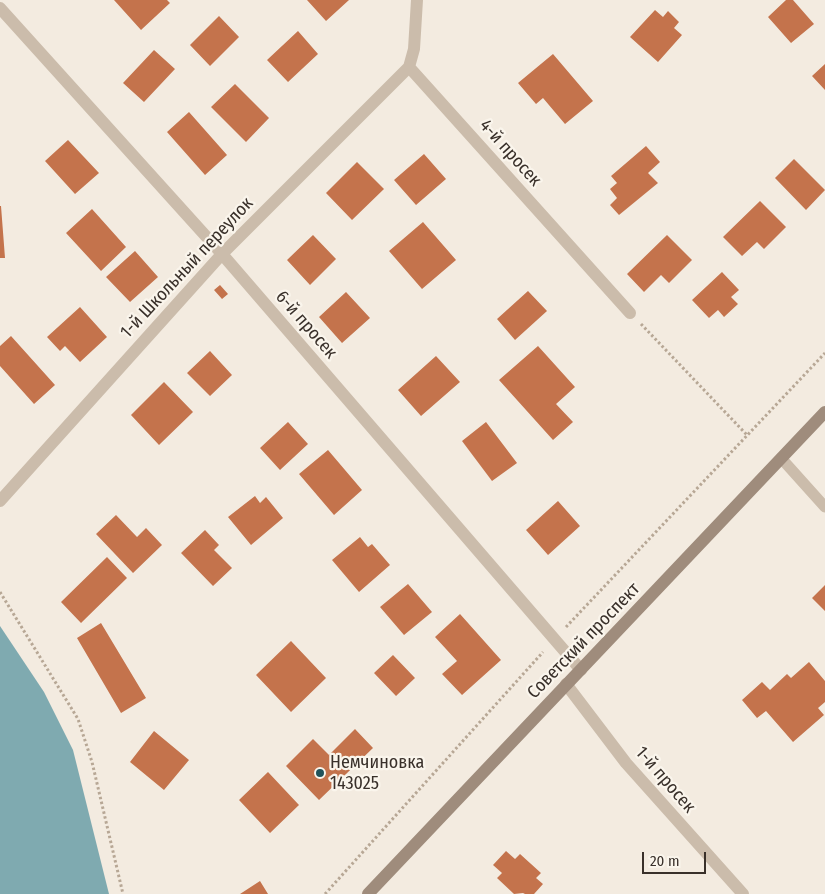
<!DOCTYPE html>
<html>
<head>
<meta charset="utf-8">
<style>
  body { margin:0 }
  #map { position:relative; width:825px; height:894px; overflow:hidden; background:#f3ebe0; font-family:"Fira Sans Condensed",sans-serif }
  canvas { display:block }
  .scale { position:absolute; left:642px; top:852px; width:64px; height:22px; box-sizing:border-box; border:2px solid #39302a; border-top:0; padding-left:6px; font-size:15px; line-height:18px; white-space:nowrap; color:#39302a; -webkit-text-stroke:4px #faf5ec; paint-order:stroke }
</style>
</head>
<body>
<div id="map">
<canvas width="825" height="894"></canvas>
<div class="scale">20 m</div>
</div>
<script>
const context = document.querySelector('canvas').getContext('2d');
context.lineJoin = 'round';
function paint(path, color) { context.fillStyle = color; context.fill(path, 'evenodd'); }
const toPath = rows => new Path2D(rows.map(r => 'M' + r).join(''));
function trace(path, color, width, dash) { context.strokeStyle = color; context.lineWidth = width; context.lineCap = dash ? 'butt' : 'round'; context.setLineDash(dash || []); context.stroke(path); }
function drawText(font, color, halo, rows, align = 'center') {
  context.font = font + ' "Fira Sans Condensed",sans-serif'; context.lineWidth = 4.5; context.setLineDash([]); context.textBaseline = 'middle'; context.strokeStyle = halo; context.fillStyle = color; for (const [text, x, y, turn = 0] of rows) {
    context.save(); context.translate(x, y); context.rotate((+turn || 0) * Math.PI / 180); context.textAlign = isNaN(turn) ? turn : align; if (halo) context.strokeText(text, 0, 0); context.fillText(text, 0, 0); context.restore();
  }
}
paint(toPath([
  [0,626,44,692,73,750,109,894,0,894]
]), '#7faab0');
paint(toPath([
  [114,0,167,0,170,3,141,30],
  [307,0,349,0,326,21],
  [786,0,793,0,814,24,791,43,768,17],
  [655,10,663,17,668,11,679,22,674,28,682,35,658,62,630,37],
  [219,16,239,37,210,66,190,45],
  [298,31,318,54,288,82,267,60],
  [154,50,175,69,144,102,123,83],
  [553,54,593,101,565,124,543,98,536,104,518,83],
  [825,64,825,90,812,76],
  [235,84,269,118,246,142,211,107],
  [189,112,227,155,205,175,167,132],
  [68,140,99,173,75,194,45,161],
  [646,146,660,162,648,173,658,183,619,215,610,205,617,198,610,189,617,183,611,176],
  [424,154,446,179,416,205,394,180],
  [794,159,825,190,806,210,775,178],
  [357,162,384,189,352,220,326,193],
  [760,201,786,227,764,249,757,242,742,256,723,237],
  [0,206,1,206,5,258,0,258],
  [92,209,126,247,101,271,66,233],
  [423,222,456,260,422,289,389,251],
  [313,235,336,259,310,285,287,260],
  [667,235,692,260,669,283,661,275,644,292,627,274],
  [135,251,158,277,130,302,106,277],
  [722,272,739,290,731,297,738,304,724,317,718,310,709,318,692,300],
  [220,285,228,294,222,299,214,290],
  [528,291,547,311,515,340,497,319],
  [346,292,370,318,342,343,319,317],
  [80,307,107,337,80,362,65,346,60,351,47,337],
  [11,336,55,385,34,404,0,366,0,346],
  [538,346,575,387,556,404,573,422,553,440,499,380],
  [210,351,232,375,210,396,187,373],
  [436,356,460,382,421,416,398,390],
  [164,382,193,412,159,445,131,415],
  [288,422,308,444,280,470,260,448],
  [486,422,517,463,492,481,462,441],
  [328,450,362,490,334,515,299,474],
  [255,496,260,503,266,497,283,518,251,545,228,517],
  [558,501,580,526,548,555,526,530],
  [116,515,137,537,146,528,162,545,133,573,96,534],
  [205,530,219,545,214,550,232,568,213,586,181,553],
  [360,537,368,547,372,544,390,565,359,592,332,560],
  [107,557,127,578,81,623,61,602],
  [408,584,432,612,404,635,380,607],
  [825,585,825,611,812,598],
  [460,614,501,660,462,695,442,674,457,661,435,637],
  [101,623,146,698,121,713,77,638],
  [291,641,326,678,291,712,256,675],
  [393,655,415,678,396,696,374,673],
  [809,662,825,681,825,702,818,708,824,715,793,742,766,711,757,718,742,700,762,682,770,690,787,674,791,678],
  [355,729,373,748,319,800,286,766,313,739,329,755],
  [154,731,189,760,164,790,130,762],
  [268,772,299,805,270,833,239,800],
  [506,851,515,859,520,854,541,873,536,878,543,884,534,894,525,894,523,893,514,894,497,878,502,873,493,865],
  [260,881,268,894,240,894]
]), '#c4734c');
trace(toPath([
  [641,324,747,435],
  [0,592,78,719,92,762,123,894],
  [566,627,825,353],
  [325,894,543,652]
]), '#b7a795', 3, [2.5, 2.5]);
trace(toPath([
  [781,458,825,507]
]), '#cbbcab', 11);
trace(toPath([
  [417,0,414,49,409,67,630,313],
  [0,8,222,254,581,670],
  [0,501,222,254,409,67],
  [566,684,626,763,743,894]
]), '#cbbcab', 12);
trace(toPath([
  [368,894,825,412]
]), '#9f8c7c', 12);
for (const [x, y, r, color] of [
  [320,773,5,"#20525a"]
]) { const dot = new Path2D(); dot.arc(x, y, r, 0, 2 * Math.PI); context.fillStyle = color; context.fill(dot); trace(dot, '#faf5ec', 2); }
drawText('18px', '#39302a', '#faf5ec', [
  ["4-й просек",510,153,48],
  ["1-й Школьный переулок",187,268,-47],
  ["6-й просек",306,325,49],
  ["Советский проспект",584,641,-46],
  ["1-й просек",665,780,49]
]);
drawText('18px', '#39302a', '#faf5ec', [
  ["Немчиновка",330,763],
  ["143025",330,784]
], 'left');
</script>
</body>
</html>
